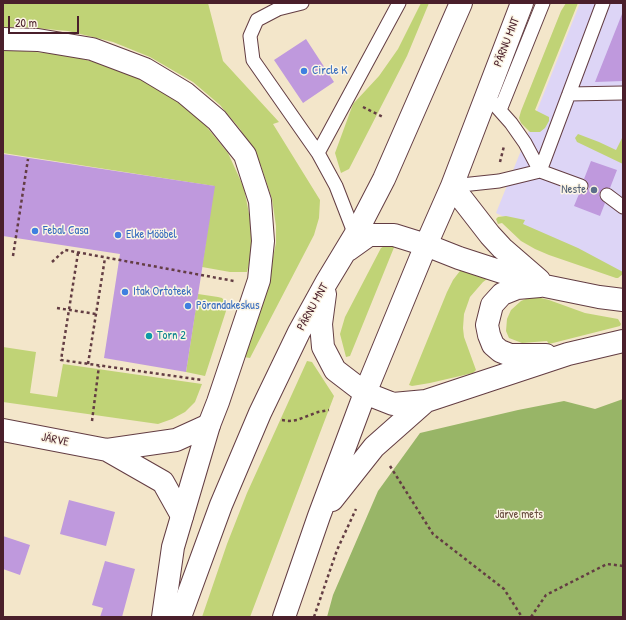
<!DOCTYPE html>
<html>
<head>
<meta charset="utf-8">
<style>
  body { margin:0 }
  #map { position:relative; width:626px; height:620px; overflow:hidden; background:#f3e6ca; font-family:"Patrick Hand",sans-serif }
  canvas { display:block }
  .frame { position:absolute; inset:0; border:4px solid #4a1f2b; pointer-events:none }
  .scale { position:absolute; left:8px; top:16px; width:71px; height:18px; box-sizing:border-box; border:2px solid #4a1f2b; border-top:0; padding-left:5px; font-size:12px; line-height:14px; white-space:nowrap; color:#4a1f2b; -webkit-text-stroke:3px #fcf5e5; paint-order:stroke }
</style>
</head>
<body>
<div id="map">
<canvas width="626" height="620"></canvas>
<div class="frame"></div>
<div class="scale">20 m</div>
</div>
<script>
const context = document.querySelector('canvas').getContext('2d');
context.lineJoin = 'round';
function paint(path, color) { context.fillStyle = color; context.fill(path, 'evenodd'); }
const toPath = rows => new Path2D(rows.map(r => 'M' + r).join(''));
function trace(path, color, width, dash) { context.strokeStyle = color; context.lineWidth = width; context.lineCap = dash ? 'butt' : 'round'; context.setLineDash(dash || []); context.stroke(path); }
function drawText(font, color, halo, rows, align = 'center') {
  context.font = font + ' "Patrick Hand",sans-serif'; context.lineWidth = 3; context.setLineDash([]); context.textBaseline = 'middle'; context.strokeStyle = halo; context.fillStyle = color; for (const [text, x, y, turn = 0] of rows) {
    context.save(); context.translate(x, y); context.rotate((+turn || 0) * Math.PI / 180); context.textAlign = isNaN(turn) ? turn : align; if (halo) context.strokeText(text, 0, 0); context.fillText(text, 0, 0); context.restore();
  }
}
paint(toPath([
  [580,3,623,3,623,273,617,272,496,213]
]), '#ddd5f6');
paint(toPath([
  [3,3,208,3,223,61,279,122,273,124,320,200,319,218,314,235,250,358,244,357,272,262,276,243,276,226,272,199,261,166,240,129,220,105,193,82,150,57,113,42,68,31,24,27,3,27],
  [421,3,429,3,407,56,349,169,341,173,335,153,353,104,379,76,398,49],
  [566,3,578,3,535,110,549,117,549,121,545,128,540,132,530,132,521,123,519,118,521,111,561,11],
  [3,49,67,55,102,64,137,76,174,99,201,120,228,153,244,188,250,219,252,252,247,272,230,272,202,267,214,186,3,153],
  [578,134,599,142,616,150,623,136,623,164,577,142,575,138],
  [506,216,525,220,523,224,578,248,623,272,623,274,618,278,616,278,549,255,535,249,521,241,502,223,498,224,496,219,498,217],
  [386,245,395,245,350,356,346,357,340,334,345,317,381,248],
  [463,267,490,277,483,282,470,297,464,314,463,328,464,337,476,370,473,373,430,383,412,386,409,385,447,292,453,280],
  [198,294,218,297,222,298,227,304,226,311,205,376,186,372],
  [533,296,549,300,585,313,618,319,621,324,620,326,549,344,547,341,522,343,509,338,506,331,507,319,511,310,521,301],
  [3,347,36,352,30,393,57,397,63,364,202,384,195,402,185,412,172,419,158,424,3,402],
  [307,361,312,362,334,396,250,617,202,617,227,544,247,493]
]), '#c0d376');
paint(toPath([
  [623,399,623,617,327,617,333,595,378,491,420,433,518,410,564,401,595,409]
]), '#98b567');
paint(toPath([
  [622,14,623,81,595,82],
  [306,39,334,82,303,103,274,60],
  [3,154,215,186,186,372,104,358,120,254,3,236],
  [591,161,617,170,610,188,604,188,599,194,600,198,605,203,600,216,574,206,579,194,586,192,589,188,587,181,584,179],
  [69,500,115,512,106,546,60,534],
  [3,536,30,545,20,575,3,569],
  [105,561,135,569,122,617,100,617,103,608,92,605]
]), '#bf99dd');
const service = toPath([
  [302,3,278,9,257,20,250,36,253,60,318,153],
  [569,94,623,93],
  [500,110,543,3],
  [452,186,499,181,540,171,525,143,511,123,487,96],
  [581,186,540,171,603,3],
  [607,195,623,207],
  [355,235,336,186,318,153,399,3]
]);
const minor = toPath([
  [3,430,107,450,176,440,209,425],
  [107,450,163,482,182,516]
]);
const primary = toPath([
  [3,39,38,40,92,49,145,69,185,93,217,120,245,155,260,201,263,241,259,280,218,402,209,425,173,547,163,617]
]);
const trunk = toPath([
  [452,186,490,235,502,248,539,280],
  [348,250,369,235,394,235,426,245,459,258,545,286,599,297,623,300],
  [540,286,517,288,502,294,492,305,487,325,489,335,493,345,500,351,510,355,546,355],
  [325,294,321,324,323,347,335,370,365,393,393,404,426,401,568,354,623,341],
  [332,500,374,447,426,401],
  [180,617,221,505,260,413,299,332,326,283,355,235,384,179,461,3],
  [284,617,319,516,365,393,426,245,452,186,522,3]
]);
trace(service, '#633d43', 15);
trace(minor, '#633d43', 24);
trace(primary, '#633d43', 24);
trace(trunk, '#633d43', 24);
trace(toPath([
  [363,107,383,117],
  [500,162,504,146],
  [78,253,61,360,202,380],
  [13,256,28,159],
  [52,262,65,250,234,281],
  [57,308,96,314],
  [88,364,105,258],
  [282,420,289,421,297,420,318,412,329,410],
  [92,421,99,366],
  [390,466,433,534,504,589,522,617],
  [314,617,337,550,356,509],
  [531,617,546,595,607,564,623,566]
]), '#633d43', 2.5, [3, 3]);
trace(service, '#fff', 13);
trace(minor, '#fff', 22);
trace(primary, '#fff', 22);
trace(trunk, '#fff', 22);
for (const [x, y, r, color] of [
  [304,71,4,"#3f7fe0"],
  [594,190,4,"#5c6f8a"],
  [35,231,4,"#3f7fe0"],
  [118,235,4,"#3f7fe0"],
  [125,292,4,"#3f7fe0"],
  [188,306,4,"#3f7fe0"],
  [149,336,4,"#0f9aa8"]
]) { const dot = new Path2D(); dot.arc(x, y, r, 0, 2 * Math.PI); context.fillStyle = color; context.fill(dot); trace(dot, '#fcf5e5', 1.5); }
drawText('12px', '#4a1f2b', '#fcf5e5', [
  ["PÄRNU MNT",507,42,-69],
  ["PÄRNU MNT",313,307,-61],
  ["JÄRVE",55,440,11]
]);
drawText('12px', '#366cbe', '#fcf5e5', [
  ["Circle K",312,71],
  ["Febal Casa",43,231],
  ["Elke Mööbel",126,235],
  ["Itak Ortoteek",133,292],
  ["Põrandakeskus",196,306]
], 'left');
drawText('12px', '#4e5e75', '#fcf5e5', [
  ["Neste",586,190]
], 'right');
drawText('12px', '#0d838f', '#fcf5e5', [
  ["Torn 2",157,336]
], 'left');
drawText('12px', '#684c3e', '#fcf5e5', [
  ["Järve mets",519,515]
]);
</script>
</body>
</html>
